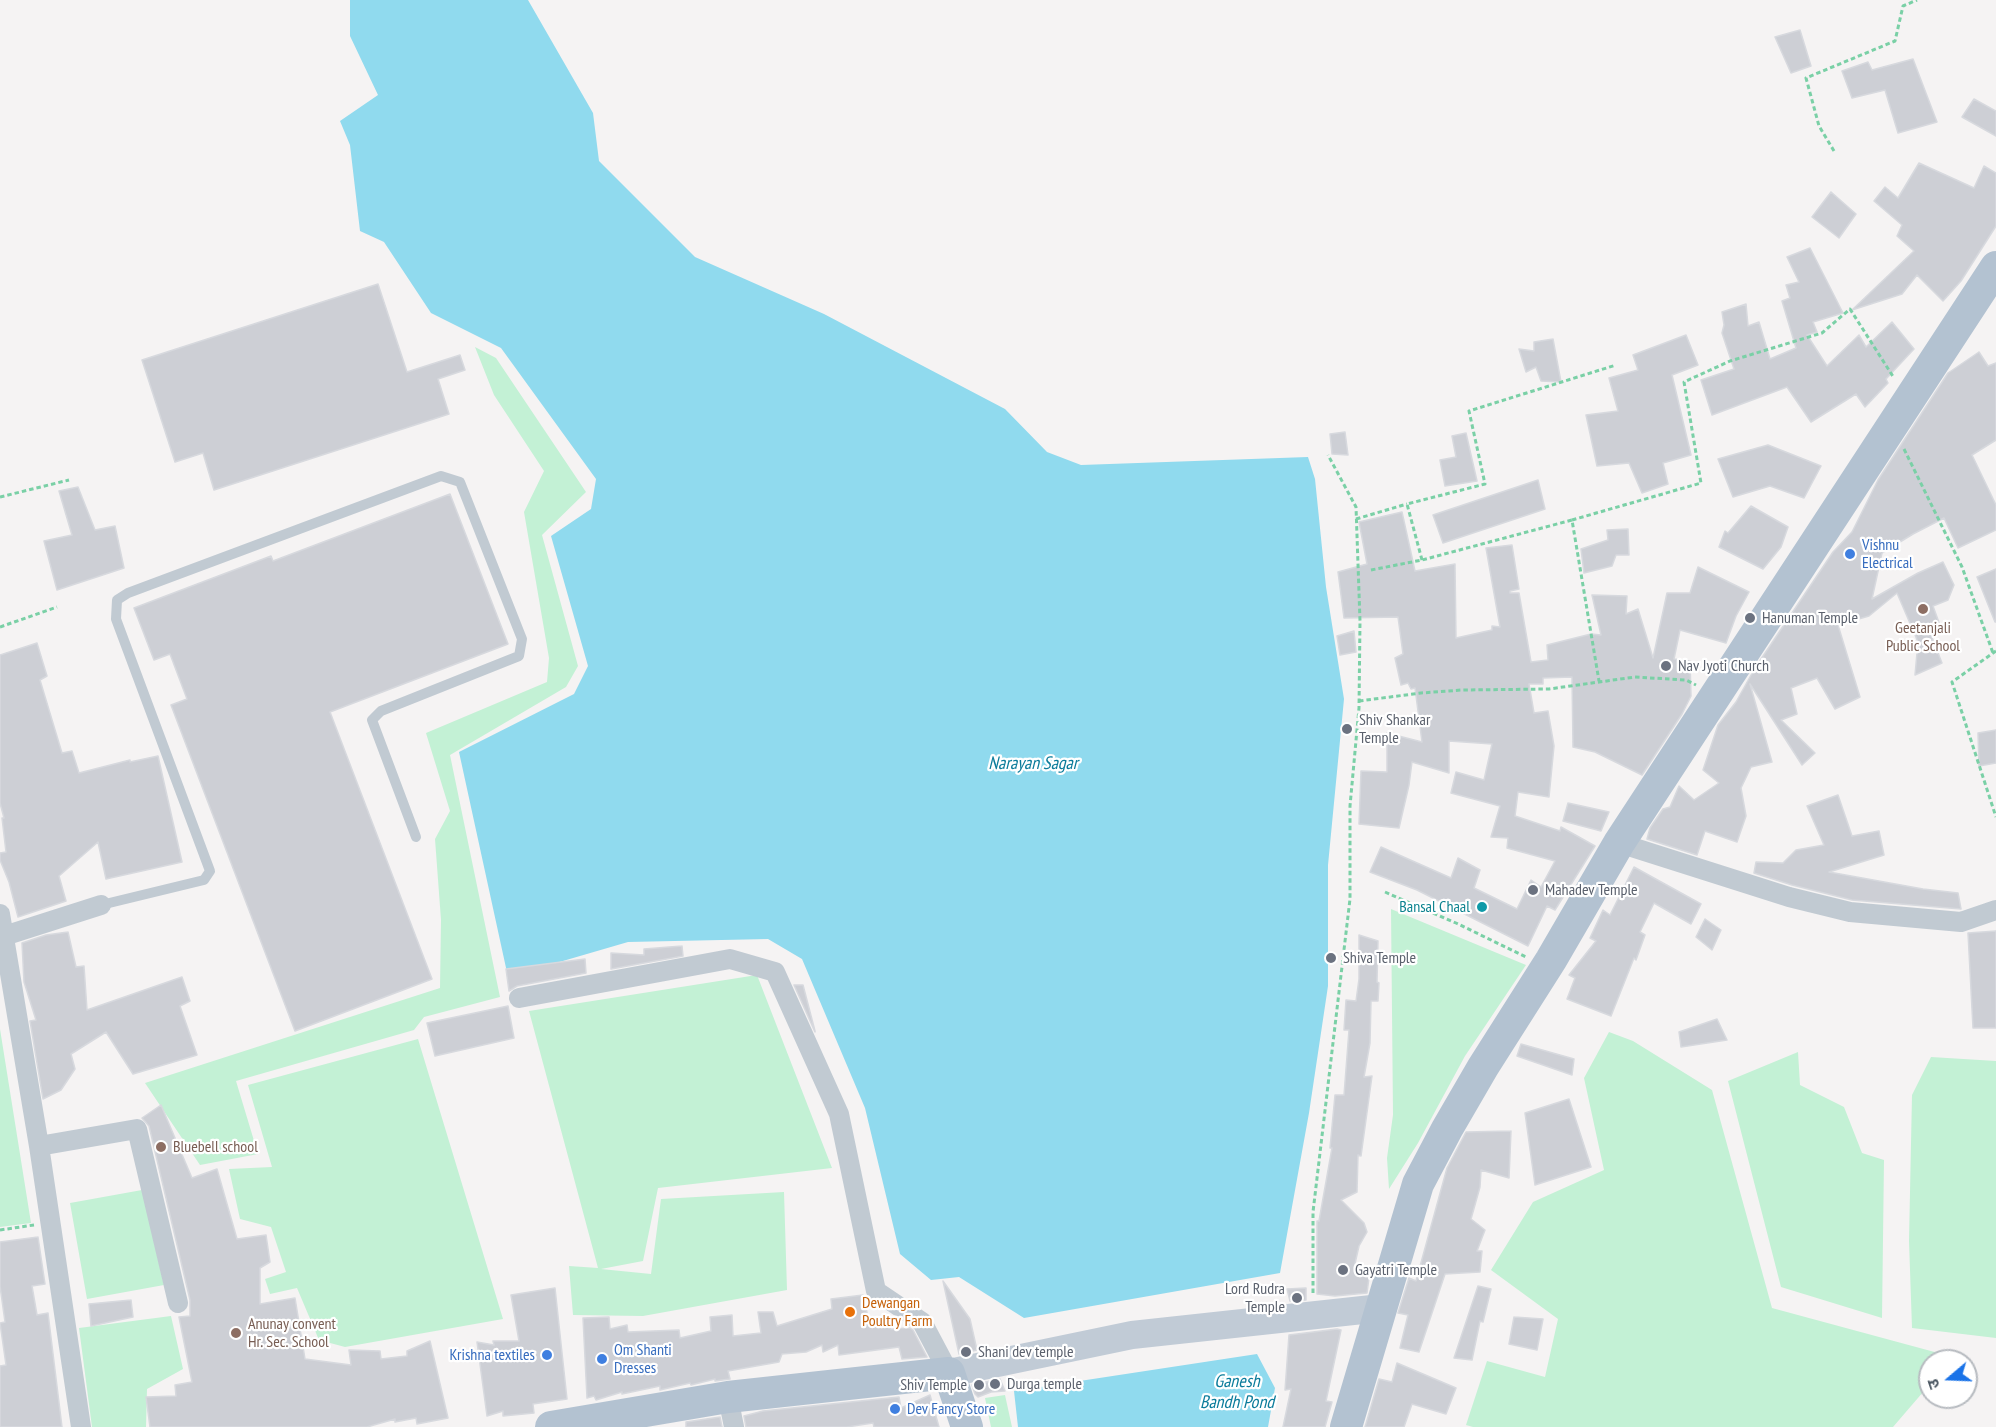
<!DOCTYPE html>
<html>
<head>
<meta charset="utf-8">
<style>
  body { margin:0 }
  #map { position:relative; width:1996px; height:1427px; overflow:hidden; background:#f5f3f3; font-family:"PT Sans Narrow","Noto Sans Devanagari",sans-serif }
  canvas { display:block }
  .north { position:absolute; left:1918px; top:1349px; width:60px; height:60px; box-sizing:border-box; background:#fff; border:2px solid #b7bbc0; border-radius:50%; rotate:251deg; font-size:16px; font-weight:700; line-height:24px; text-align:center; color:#4a5661 }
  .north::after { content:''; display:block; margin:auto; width:21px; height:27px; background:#1a73e8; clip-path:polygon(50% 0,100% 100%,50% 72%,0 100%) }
</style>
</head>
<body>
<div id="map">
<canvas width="1996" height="1427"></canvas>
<div class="north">उ</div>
</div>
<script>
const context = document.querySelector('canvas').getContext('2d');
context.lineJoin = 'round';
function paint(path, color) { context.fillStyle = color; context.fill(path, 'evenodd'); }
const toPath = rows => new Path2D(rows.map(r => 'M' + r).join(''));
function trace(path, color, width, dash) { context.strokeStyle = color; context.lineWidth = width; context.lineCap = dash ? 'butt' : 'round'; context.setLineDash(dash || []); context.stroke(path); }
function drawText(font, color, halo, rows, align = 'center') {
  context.font = font + ' "PT Sans Narrow",sans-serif'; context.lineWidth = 4.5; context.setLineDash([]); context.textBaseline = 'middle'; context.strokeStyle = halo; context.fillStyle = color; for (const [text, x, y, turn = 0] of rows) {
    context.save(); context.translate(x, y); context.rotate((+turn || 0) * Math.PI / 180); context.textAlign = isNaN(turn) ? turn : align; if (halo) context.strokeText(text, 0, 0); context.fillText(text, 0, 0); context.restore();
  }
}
paint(toPath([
  [475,347,496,358,586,492,542,535,578,666,566,687,450,755,500,997,424,1017,414,1030,236,1081,258,1154,200,1165,145,1083,440,988,441,920,435,839,450,811,426,733,547,682,549,658,524,512,544,471,494,395],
  [1391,909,1526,965,1465,1056,1418,1143,1389,1189,1387,1158,1393,1115],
  [757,975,832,1168,658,1188,643,1261,601,1269,651,1274,661,1199,784,1192,787,1290,643,1316,573,1315,569,1266,598,1268,529,1011],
  [0,1029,31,1223,0,1227],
  [1609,1032,1633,1041,1712,1090,1772,1308,1953,1357,1950,1361,1930,1361,1930,1384,1893,1427,1473,1427,1466,1425,1487,1361,1545,1377,1558,1319,1491,1270,1533,1202,1604,1170,1584,1078],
  [418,1039,503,1319,345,1347,319,1340,297,1288,270,1294,265,1279,286,1272,271,1227,240,1219,229,1169,272,1167,248,1085],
  [1798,1052,1800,1085,1844,1107,1862,1153,1884,1160,1882,1318,1781,1287,1728,1081],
  [1931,1057,1996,1061,1996,1338,1912,1328,1909,1241,1912,1095],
  [142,1190,164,1285,87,1299,70,1203],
  [171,1316,183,1369,147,1389,146,1427,92,1427,79,1328],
  [1005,1395,1012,1427,991,1427,985,1398]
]), '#c3f1d5');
paint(toPath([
  [350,0,528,0,593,113,599,161,695,257,824,314,1005,409,1047,452,1081,465,1308,457,1315,479,1326,587,1344,699,1328,865,1328,986,1309,1113,1280,1273,1024,1318,959,1277,931,1280,900,1254,865,1108,802,959,768,939,628,942,508,977,459,752,574,694,588,666,551,536,591,509,596,479,501,348,431,313,384,242,360,231,350,145,340,121,378,95,350,36],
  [1257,1354,1275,1388,1268,1427,1018,1427,1014,1391]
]), '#90daee');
const building = toPath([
  [1800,30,1811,66,1791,73,1775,37,1800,30],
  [1913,59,1937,122,1898,133,1885,90,1852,98,1842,71,1868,62,1872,70,1913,59],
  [1974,99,1996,111,1996,136,1962,117,1974,99],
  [1919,163,1974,188,1984,166,1996,173,1996,226,1961,281,1943,301,1917,275,1902,294,1852,310,1914,251,1897,236,1902,225,1874,201,1885,187,1898,198,1919,163],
  [1831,192,1856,214,1839,238,1812,217,1831,192],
  [1810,248,1843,313,1813,322,1817,332,1807,335,1827,366,1859,335,1866,347,1892,322,1914,349,1886,379,1888,383,1865,407,1856,394,1811,422,1787,387,1712,415,1701,380,1734,369,1722,333,1724,325,1722,312,1746,304,1748,326,1759,322,1770,359,1796,348,1782,301,1790,298,1786,285,1799,282,1787,257,1810,248],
  [378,284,407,372,460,355,465,370,438,379,449,414,214,490,203,453,175,462,142,360,378,284],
  [1686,335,1698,365,1672,375,1691,455,1663,463,1668,484,1642,493,1629,463,1597,466,1586,415,1618,411,1609,378,1638,370,1633,355,1686,335],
  [1553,339,1561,382,1541,381,1536,367,1526,372,1519,349,1534,351,1534,342,1553,339],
  [1979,352,1988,366,1996,363,1996,440,1972,455,1996,505,1996,530,1958,548,1944,518,1913,534,1882,553,1872,599,1918,573,1943,562,1954,585,1948,600,1933,606,1941,628,1931,635,1942,663,1915,675,1918,642,1897,593,1869,616,1838,625,1860,697,1835,709,1817,678,1791,688,1797,714,1781,720,1815,753,1802,765,1750,684,1772,762,1751,767,1741,788,1746,816,1737,842,1705,831,1697,855,1647,839,1650,828,1663,809,1670,807,1679,786,1694,800,1719,783,1703,770,1718,725,1736,702,1755,668,1833,552,1852,532,1878,480,1948,373,1979,352],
  [1345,432,1348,455,1332,454,1330,434,1345,432],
  [1466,433,1477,481,1445,486,1440,460,1456,457,1452,436,1466,433],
  [1768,445,1821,466,1804,498,1770,486,1733,497,1718,459,1768,445],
  [1538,480,1545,509,1443,543,1433,515,1538,480],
  [78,487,95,530,115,526,124,568,57,590,44,541,72,535,59,491,78,487],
  [450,494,508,644,330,712,432,979,295,1031,171,705,187,699,170,654,154,660,134,608,271,556,273,561,450,494],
  [1751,506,1788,527,1781,547,1763,569,1719,547,1725,531,1728,533,1751,506],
  [1402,512,1415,571,1455,564,1456,638,1492,630,1492,626,1500,627,1486,548,1512,545,1519,589,1510,591,1510,593,1519,593,1531,662,1548,660,1547,645,1591,634,1601,635,1592,595,1627,596,1626,614,1638,609,1653,658,1667,593,1690,593,1698,567,1749,592,1736,616,1726,643,1680,630,1674,659,1690,661,1691,696,1682,714,1642,775,1595,752,1573,747,1572,677,1543,678,1543,684,1529,684,1534,713,1548,711,1554,746,1549,797,1518,792,1515,816,1560,831,1561,827,1595,846,1555,910,1547,906,1528,946,1417,890,1370,872,1381,847,1451,878,1458,858,1480,870,1474,888,1517,909,1531,880,1541,887,1555,861,1507,848,1508,838,1491,837,1500,806,1451,793,1456,772,1484,780,1492,744,1449,741,1449,773,1412,762,1409,785,1399,828,1359,824,1361,771,1387,772,1387,733,1422,742,1415,688,1411,689,1408,683,1401,685,1395,658,1403,654,1398,617,1344,618,1338,572,1367,564,1359,522,1402,512],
  [1628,529,1629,555,1616,555,1612,566,1584,573,1581,549,1608,540,1607,530,1628,529],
  [1996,569,1996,622,1995,622,1977,577,1996,569],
  [1354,631,1356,652,1340,655,1337,636,1354,631],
  [37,643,47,676,40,680,62,753,72,751,79,773,130,760,130,762,158,756,182,862,106,879,98,842,59,876,66,901,18,917,9,882,0,860,0,853,6,852,2,818,4,818,0,803,0,655,37,643],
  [1996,730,1996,763,1979,766,1978,733,1996,730],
  [1838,795,1852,836,1879,831,1884,855,1829,872,1923,889,1958,893,1961,909,1852,900,1792,885,1754,873,1756,862,1783,863,1796,850,1824,845,1807,806,1838,795],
  [1568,803,1609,812,1601,831,1563,821,1568,803],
  [1634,867,1701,904,1691,924,1654,903,1640,932,1645,935,1636,960,1634,958,1611,1016,1567,999,1575,978,1569,975,1596,941,1590,938,1603,910,1610,915,1634,867],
  [1705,919,1721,930,1712,950,1696,937,1705,919],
  [1996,931,1996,1028,1973,1028,1968,933,1996,931],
  [68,932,76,967,84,966,87,1010,182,977,190,1001,180,1006,197,1055,133,1074,106,1032,71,1054,75,1069,61,1090,43,1099,30,1021,36,1020,24,982,22,943,46,935,68,932],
  [1359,935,1378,941,1377,982,1379,983,1378,1001,1371,1001,1370,1043,1364,1077,1372,1076,1361,1156,1358,1155,1357,1192,1341,1200,1364,1223,1367,1232,1359,1246,1354,1268,1370,1270,1367,1293,1335,1296,1317,1294,1317,1221,1319,1221,1332,1148,1330,1148,1335,1095,1344,1095,1349,1030,1344,1030,1346,1000,1356,1001,1359,979,1359,935],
  [682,946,683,956,611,969,611,953,644,955,644,949,682,946],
  [585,959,586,973,517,986,509,991,506,969,585,959],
  [794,985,803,985,815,1031,815,1032,794,985],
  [508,1006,514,1038,435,1056,427,1023,508,1006],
  [1717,1019,1727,1040,1681,1047,1679,1032,1717,1019],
  [1521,1044,1574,1059,1572,1075,1517,1056,1521,1044],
  [1569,1099,1591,1167,1535,1185,1525,1113,1569,1099],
  [161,1105,192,1178,217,1169,237,1239,266,1235,270,1262,260,1268,260,1304,295,1298,305,1359,351,1365,349,1350,380,1351,381,1359,407,1356,407,1351,430,1341,448,1418,417,1424,416,1418,395,1422,395,1419,367,1427,150,1427,146,1397,176,1396,175,1385,192,1382,179,1317,190,1316,190,1300,149,1126,142,1118,161,1105],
  [1511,1131,1509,1178,1481,1170,1480,1187,1471,1219,1485,1230,1477,1251,1482,1251,1480,1272,1445,1274,1419,1352,1400,1348,1408,1315,1398,1313,1409,1278,1416,1281,1447,1168,1466,1132,1511,1131],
  [38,1237,45,1284,32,1286,37,1315,48,1313,62,1427,0,1427,0,1366,6,1365,0,1323,5,1322,0,1286,0,1242,38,1237],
  [943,1281,970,1319,977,1350,959,1354,943,1281],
  [1478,1286,1491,1289,1483,1322,1480,1321,1472,1360,1454,1358,1478,1286],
  [555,1288,567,1399,533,1404,534,1413,503,1416,503,1411,487,1416,477,1342,494,1345,493,1341,519,1341,511,1295,555,1288],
  [1306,1288,1306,1300,1290,1301,1287,1289,1306,1288],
  [863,1295,870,1326,890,1326,891,1329,910,1328,913,1330,927,1357,902,1359,899,1347,839,1355,838,1345,823,1352,822,1345,806,1352,782,1354,779,1362,728,1371,730,1379,715,1381,715,1379,691,1385,690,1383,660,1390,660,1386,622,1394,622,1392,596,1400,594,1396,587,1398,583,1318,609,1317,610,1329,627,1325,628,1332,679,1330,680,1338,711,1331,710,1317,732,1315,733,1336,761,1333,758,1312,773,1312,777,1326,832,1309,831,1299,863,1295],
  [131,1300,133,1317,91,1326,89,1304,131,1300],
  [1514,1317,1543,1319,1537,1350,1509,1344,1514,1317],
  [1337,1329,1341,1330,1326,1401,1332,1402,1325,1427,1283,1427,1291,1389,1285,1390,1289,1335,1337,1329],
  [1397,1363,1456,1388,1446,1414,1412,1404,1404,1427,1365,1427,1379,1379,1392,1382,1397,1363],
  [1000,1379,1005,1391,991,1392,978,1397,975,1394,972,1385,1000,1379],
  [930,1395,939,1427,874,1427,873,1423,847,1427,746,1427,744,1416,763,1411,899,1397,901,1408,930,1395],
  [720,1417,722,1427,686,1427,686,1422,720,1417]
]);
paint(building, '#cdcfd5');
trace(building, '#d7d9de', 1.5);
trace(toPath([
  [1834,151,1819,126,1806,78,1895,41,1903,6,1917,0],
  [1904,449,1962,567,1993,653],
  [0,497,69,480],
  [1356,519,1407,504],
  [1572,520,1701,483,1684,382,1730,361,1822,333,1850,309,1894,378],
  [1422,560,1407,504,1485,484,1469,411,1616,365],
  [1371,570,1422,560,1572,520,1599,681],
  [0,627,57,607],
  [1996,651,1952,682,1996,817],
  [1359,701,1421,693,1462,690,1549,689,1635,677,1686,680,1696,685],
  [1385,892,1456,923,1526,957],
  [0,1230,34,1225],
  [1313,1293,1313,1212,1350,899,1350,806,1359,708,1360,621,1356,507,1328,455]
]), '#7ad0a6', 3, [4.5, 3]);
trace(toPath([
  [101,905,204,880,210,871,116,619,117,600,128,593,441,476,460,482,522,639,519,656,381,711,372,720,416,837]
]), '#c1cad2', 10);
trace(toPath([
  [1619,843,1789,897,1850,912,1961,922,1996,910],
  [0,914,39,1146,81,1427],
  [4,936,101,905],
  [519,998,730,959,775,972,839,1114,876,1291,922,1322,949,1373],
  [39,1146,137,1129,178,1303],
  [728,1397,734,1427]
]), '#c1cad2', 20);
trace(toPath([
  [949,1373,1132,1335,1381,1308]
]), '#c1cbd6', 28);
trace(toPath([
  [551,1427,728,1397,949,1373,967,1427],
  [1346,1427,1418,1184,1447,1129,1483,1067,1551,960,1619,843,1996,267]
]), '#b3c2d1', 32);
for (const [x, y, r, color] of [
  [1850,554,6,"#3f7fe0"],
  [1923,609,6,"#8d6e63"],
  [1750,618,6,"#6b7280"],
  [1666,666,6,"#6b7280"],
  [1347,729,6,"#6b7280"],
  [1533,890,6,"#6b7280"],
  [1482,907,6,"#0f9aa8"],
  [1331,958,6,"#6b7280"],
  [161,1147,6,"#8d6e63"],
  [1343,1270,6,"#6b7280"],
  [1297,1298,6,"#6b7280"],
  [850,1312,6,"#e8710a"],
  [236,1333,6,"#8d6e63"],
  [966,1352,6,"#6b7280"],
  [547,1355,6,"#3f7fe0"],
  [602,1359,6,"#3f7fe0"],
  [995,1384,6,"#6b7280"],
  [979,1385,6,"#6b7280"],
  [895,1409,6,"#3f7fe0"]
]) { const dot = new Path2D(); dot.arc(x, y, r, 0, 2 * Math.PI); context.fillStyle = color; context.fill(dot); trace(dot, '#fff', 2); }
drawText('16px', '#366cbe', '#fff', [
  ["Vishnu",1862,545],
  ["Electrical",1862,563],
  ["Om Shanti",614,1350],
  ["Dresses",614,1368],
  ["Krishna textiles",535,1355,"right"],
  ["Dev Fancy Store",907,1409]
], 'left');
drawText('16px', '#5b616d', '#fff', [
  ["Hanuman Temple",1762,618],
  ["Nav Jyoti Church",1678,666],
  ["Shiv Shankar",1359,720],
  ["Temple",1359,738],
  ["Mahadev Temple",1545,890],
  ["Shiva Temple",1343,958],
  ["Gayatri Temple",1355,1270],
  ["Lord Rudra",1285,1289,"right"],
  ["Temple",1285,1307,"right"],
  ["Shani dev temple",978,1352],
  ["Durga temple",1007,1384],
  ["Shiv Temple",967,1385,"right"]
], 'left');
drawText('16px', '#785e54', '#fff', [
  ["Geetanjali",1923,628,"center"],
  ["Public School",1923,646,"center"],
  ["Bluebell school",173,1147],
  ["Anunay convent",248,1324],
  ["Hr. Sec. School",248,1342]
], 'left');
drawText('16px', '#0d838f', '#fff', [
  ["Bansal Chaal",1470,907]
], 'right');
drawText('16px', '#c56008', '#fff', [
  ["Dewangan",862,1303],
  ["Poultry Farm",862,1321]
], 'left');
drawText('italic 18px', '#0c7c9b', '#fff', [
  ["Narayan Sagar",1033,764],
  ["Ganesh",1237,1382],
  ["Bandh Pond",1237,1403]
]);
</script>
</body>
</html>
